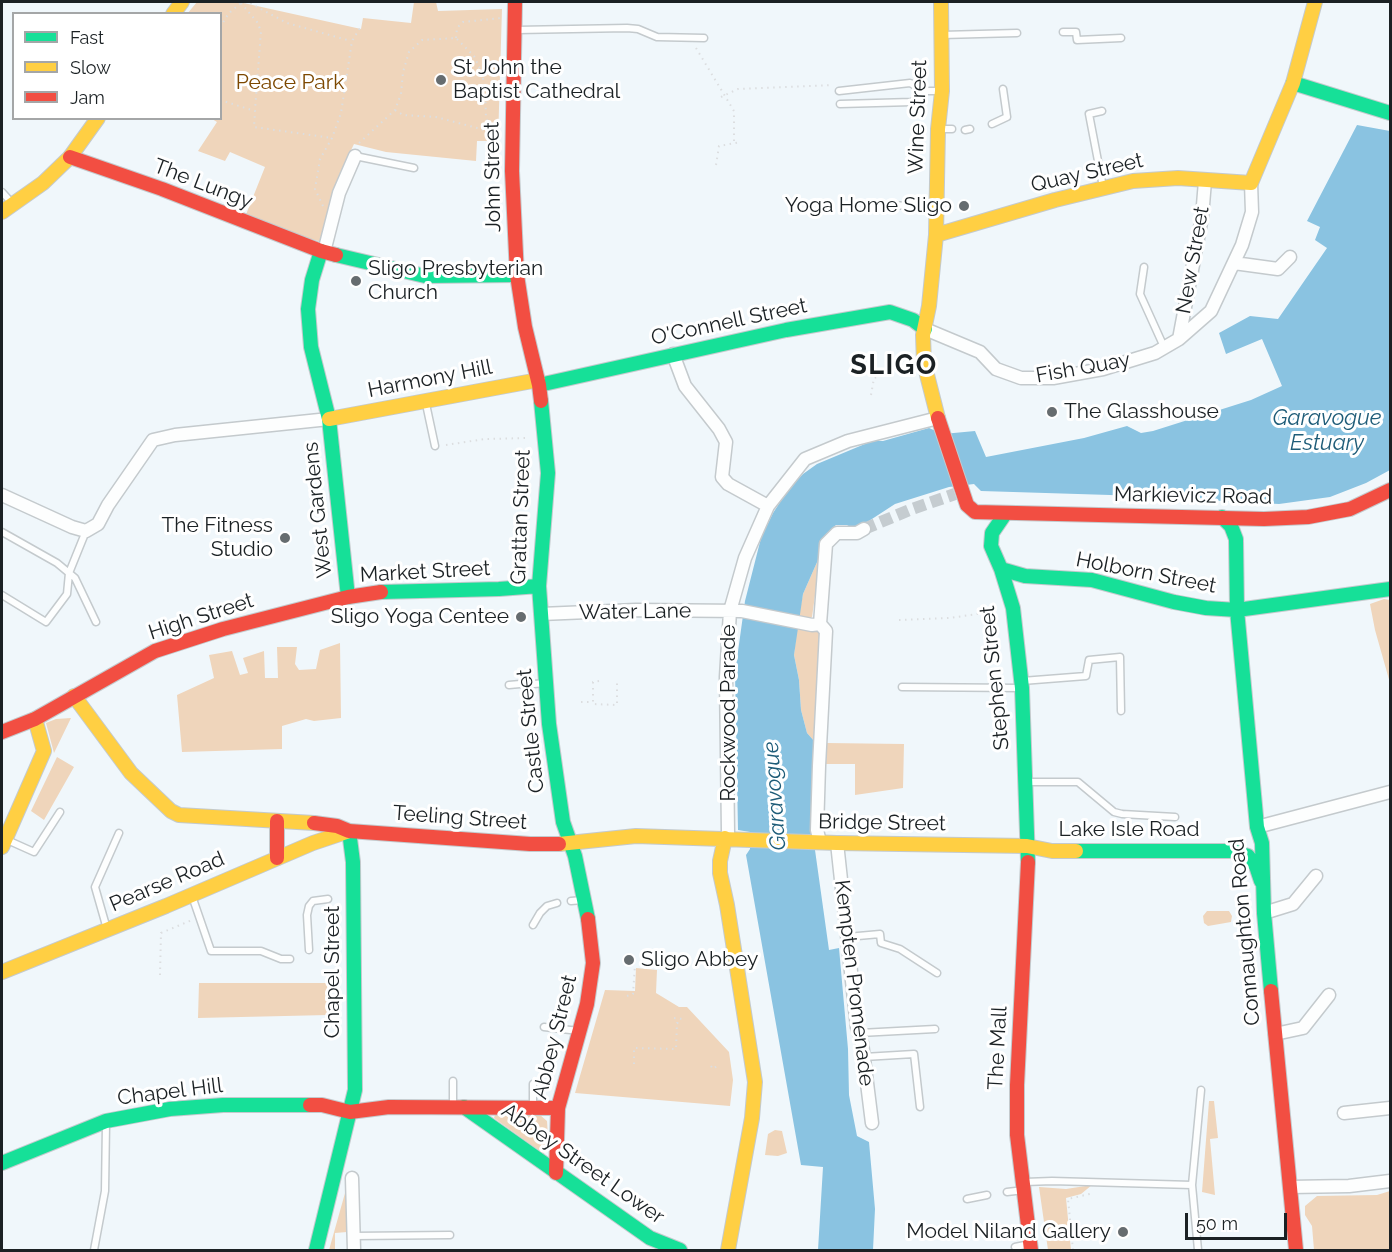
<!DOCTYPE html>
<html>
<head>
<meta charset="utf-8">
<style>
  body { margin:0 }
  #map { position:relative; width:1392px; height:1252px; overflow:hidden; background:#f0f7fb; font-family:Raleway,sans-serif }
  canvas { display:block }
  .frame { position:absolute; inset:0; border:3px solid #1b2124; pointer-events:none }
  .legend { position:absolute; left:12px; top:12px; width:210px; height:108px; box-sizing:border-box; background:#fff; border:2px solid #a4a6a7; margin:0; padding:8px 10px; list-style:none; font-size:18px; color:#1b2124 }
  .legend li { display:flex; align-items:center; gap:12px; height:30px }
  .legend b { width:30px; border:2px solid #a4a6a7 }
  .scale { position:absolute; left:1185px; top:1213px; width:102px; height:27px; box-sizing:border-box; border:3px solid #1b2124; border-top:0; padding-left:8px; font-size:18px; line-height:21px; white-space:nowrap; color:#1b2124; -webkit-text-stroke:4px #fff; paint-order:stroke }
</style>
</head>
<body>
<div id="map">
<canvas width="1392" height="1252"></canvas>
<div class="frame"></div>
<ul class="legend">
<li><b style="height:8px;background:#16e098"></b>Fast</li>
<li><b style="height:8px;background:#ffcf43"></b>Slow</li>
<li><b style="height:8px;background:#f24e42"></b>Jam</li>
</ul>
<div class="scale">50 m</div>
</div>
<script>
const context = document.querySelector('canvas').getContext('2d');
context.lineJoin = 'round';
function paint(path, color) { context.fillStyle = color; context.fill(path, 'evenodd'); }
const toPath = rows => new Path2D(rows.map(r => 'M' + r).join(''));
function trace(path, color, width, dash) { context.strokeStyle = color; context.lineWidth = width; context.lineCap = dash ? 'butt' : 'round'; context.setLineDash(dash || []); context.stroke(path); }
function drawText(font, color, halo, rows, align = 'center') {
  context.font = font + ' Raleway,sans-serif'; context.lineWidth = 6; context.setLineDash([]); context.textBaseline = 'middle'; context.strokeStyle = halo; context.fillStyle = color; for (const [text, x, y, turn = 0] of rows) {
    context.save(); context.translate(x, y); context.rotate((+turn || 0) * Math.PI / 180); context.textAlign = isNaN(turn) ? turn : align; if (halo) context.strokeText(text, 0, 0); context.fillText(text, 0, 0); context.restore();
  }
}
paint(toPath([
  [197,2,239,2,361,29,363,18,411,23,414,2,436,2,438,11,502,9,498,141,477,141,476,161,386,152,354,144,340,173,322,242,278,230,245,217,265,167,230,152,225,161,198,151,217,122,212,119,220,118,220,14,187,14],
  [820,545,820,560,812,617,808,620,798,619,803,594,818,560],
  [1384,599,1390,600,1390,683,1375,630,1370,604],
  [797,627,820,631,815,742,807,733,801,710,799,680,794,655],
  [340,643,341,718,314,721,306,719,282,726,282,749,182,752,177,695,214,678,209,655,232,651,240,675,248,673,243,658,264,651,265,678,278,678,277,647,297,647,295,664,299,670,316,669,320,650],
  [71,718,54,753,46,723,56,719],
  [827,743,904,744,903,788,855,795,855,764,826,764],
  [57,757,74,767,44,820,31,811],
  [1207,911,1229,911,1232,916,1231,922,1208,926,1204,923,1203,916],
  [636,968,657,970,656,993,679,1007,687,1007,729,1052,733,1080,730,1106,575,1093,605,990,635,991],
  [199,983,327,983,328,1015,198,1018],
  [1209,1101,1214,1101,1218,1138,1210,1139,1215,1195,1202,1192],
  [495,1115,540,1115,547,1121,548,1137,544,1154,494,1118],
  [775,1130,782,1131,787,1153,778,1156,765,1155,768,1134],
  [1092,1185,1081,1194,1066,1198,1071,1250,1048,1250,1039,1187,1066,1189],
  [347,1186,347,1232,335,1233,335,1250,329,1250],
  [1390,1191,1390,1250,1314,1250,1312,1226,1305,1215,1305,1206,1317,1196,1377,1195]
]), '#efd5bb');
paint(toPath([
  [1357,125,1390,131,1390,470,1366,483,1330,497,1279,504,1110,495,981,491,974,484,949,487,895,504,855,530,847,525,836,525,826,534,820,545,818,560,803,594,794,655,799,680,801,710,807,733,815,742,815,850,829,950,839,948,848,1049,849,1095,857,1136,869,1142,875,1209,873,1250,818,1250,823,1167,801,1165,746,855,750,849,750,832,738,830,735,673,745,601,761,538,773,513,788,490,803,474,817,464,872,441,883,441,929,428,943,434,975,431,986,457,1084,438,1127,426,1141,433,1153,431,1251,400,1282,386,1262,339,1226,354,1219,333,1250,316,1278,319,1327,248,1315,240,1320,227,1307,221]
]), '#8ac3e1');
trace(toPath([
  [864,529,912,509,955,494]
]), '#c5ccd0', 12, [12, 6]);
const lane = toPath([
  [517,30,627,28,638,29,657,37,704,38],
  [1063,32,1076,32,1077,40,1121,38],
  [942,35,1017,33],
  [839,91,910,83,926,91,941,91],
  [840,104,912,102,926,91],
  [1102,111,1089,114,1103,187],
  [992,124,1007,117,1003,89],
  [939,129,952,129],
  [965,130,970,129],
  [355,156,414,168],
  [2,192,11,202],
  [868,206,936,205],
  [1144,267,1140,294,1164,347],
  [426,404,435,446],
  [2,532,57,563,75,578,96,622],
  [2,595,46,622,67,594,69,573,86,531],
  [1022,681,1086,676,1089,660,1120,657,1121,711],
  [534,684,546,683],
  [509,685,520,684],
  [902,687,1021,688],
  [1026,782,1078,782,1114,812,1122,814,1175,817],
  [5,839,34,852,60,812],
  [192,896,211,951,261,951,281,959,290,959],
  [571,901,583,900],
  [533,925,540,913,547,906,557,903],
  [107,929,95,887,119,833],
  [847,937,880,934,881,943,900,949,937,973],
  [309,950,307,915,309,906,313,901,328,899],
  [544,1027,579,1031],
  [860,1033,935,1029],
  [864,1057,914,1054,920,1107],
  [453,1081,453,1106],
  [533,1107,533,1084],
  [1025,1182,1052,1181,1192,1185],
  [1007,1192,1024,1190],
  [967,1199,987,1195],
  [354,1236,450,1235],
  [1015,1247,1030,1244],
  [94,1250,105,1191,106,1124],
  [1198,1250,1192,1185,1201,1090]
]);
const street = toPath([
  [324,252,339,193,355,156],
  [1234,263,1278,269,1290,257],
  [925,329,980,352,996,369,1021,378,1053,378,1103,369,1155,353,1179,339,1211,311,1242,245,1252,212,1251,183],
  [1179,339,1202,217,1205,181],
  [673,354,685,386,719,429,726,442,722,477,728,484,768,506],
  [2,495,72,527,86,531,98,524,108,505,153,440,175,435,329,419],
  [541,614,636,610,742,611,812,625,820,624],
  [1257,827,1390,792],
  [725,838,728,833,726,677,730,611,745,558,768,506,805,459,848,441,938,418],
  [820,842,817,830,819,766,826,631,820,624,826,544,837,533,857,533,864,529],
  [837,843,857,1027,862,1043,872,1123],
  [1264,913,1293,904,1316,876],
  [1275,1034,1303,1028,1329,995],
  [1344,1113,1390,1108],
  [352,1178,354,1250],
  [1290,1187,1349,1186,1390,1181]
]);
const fast = toPath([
  [1293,83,1390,113],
  [321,251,312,280,308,309,311,347,329,419,348,597],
  [336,255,425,276,517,275],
  [539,385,786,330,890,312,913,320,925,329],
  [541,401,548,473,539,586,549,724,563,822,575,856,588,919],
  [1005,514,992,533,991,546,1001,569,1013,608,1022,688,1028,862],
  [1222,517,1231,526,1236,539,1237,610,1257,827,1262,843,1264,913,1271,991],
  [1001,569,1025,576,1092,580,1174,602,1206,608,1237,610,1390,589],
  [381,592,499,589,539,586],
  [1076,851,1232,851,1248,856,1256,866,1261,881],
  [464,1107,650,1238,680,1250],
  [2,1163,106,1121,170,1109,223,1105,310,1105],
  [316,1250,355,1090,353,862,349,831]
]);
const slow = toPath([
  [173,14,182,2],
  [2,212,43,183,70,157,98,118],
  [936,235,1055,200,1133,181,1178,178,1251,183,1293,83,1315,2],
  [938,418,924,363,923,335,929,306,936,235,938,129,942,91,941,2],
  [329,419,538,380],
  [74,696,131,773,171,811,179,815,314,823],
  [725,838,720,861,720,873,727,905,755,1082,752,1118,728,1250],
  [559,844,636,836,837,843,1027,846,1052,851,1076,851],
  [2,847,44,751,35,719],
  [2,972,166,906,313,843,349,831]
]);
const jam = toPath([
  [515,2,512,171,517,275,525,327,539,385,541,401],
  [70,157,162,189,321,251,336,255],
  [938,418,967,505,975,512,1264,519,1308,517,1350,509,1390,490],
  [2,732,35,719,155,651,223,629,348,597,381,592],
  [277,821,277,858],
  [314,823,337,826,349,831,530,844,559,844],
  [1028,862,1017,1085,1017,1135,1031,1250],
  [1271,991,1296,1250],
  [310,1105,322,1105,350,1112,389,1107,558,1108],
  [556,1173,558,1108,587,1004,593,963,588,919]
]);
trace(lane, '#c4cacd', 9);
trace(street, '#c4cacd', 15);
trace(fast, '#c4cacd', 16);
trace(slow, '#c4cacd', 16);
trace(jam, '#c4cacd', 16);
trace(toPath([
  [241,3,257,22,261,31,255,110],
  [220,27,229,13,241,3,248,2,287,23,351,41],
  [456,38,457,28,463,22,501,18],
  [696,48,734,111,734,143],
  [721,97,738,89,833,85],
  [220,100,255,111,254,127,332,138],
  [395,110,403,115,436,117,492,132,499,130],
  [359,143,395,110,401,94,403,72,409,52,422,40,456,38,474,56,481,71,485,86,486,119,491,125,498,127],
  [716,165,719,146,741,142],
  [323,206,315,189,320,159,332,138,341,113,352,41,360,28],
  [871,395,874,378,910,367],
  [446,445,485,439,529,438],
  [899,620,950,618,997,611],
  [599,681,593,682,593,704,617,705,617,682],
  [581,702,593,702],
  [160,975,161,933,192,920],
  [627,996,633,994,635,965],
  [674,1018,683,1019],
  [634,1064,634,1048,676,1049,677,1023,682,1024],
  [711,1066,713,1069,717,1066],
  [1073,1250,1068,1199,1094,1193]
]), '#dcdee0', 2, [1.5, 4.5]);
trace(lane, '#fdfefe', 6);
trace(street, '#fdfefe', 12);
trace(fast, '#16e098', 14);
trace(slow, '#ffcf43', 14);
trace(jam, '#f24e42', 14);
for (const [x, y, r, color] of [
  [441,80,6,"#666c6f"],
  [964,206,6,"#666c6f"],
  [356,281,6,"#666c6f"],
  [1052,412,6,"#666c6f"],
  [285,538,6,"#666c6f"],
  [521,617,6,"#666c6f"],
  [629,960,6,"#666c6f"],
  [1123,1232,6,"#666c6f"]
]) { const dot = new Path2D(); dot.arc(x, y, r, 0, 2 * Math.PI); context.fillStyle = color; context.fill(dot); trace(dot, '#fff', 2); }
drawText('21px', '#1b2124', '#fff', [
  ["St John the",453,68],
  ["Baptist Cathedral",453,92],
  ["Yoga Home Sligo",952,206,"right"],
  ["Sligo Presbyterian",368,269],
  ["Church",368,293],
  ["The Glasshouse",1064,412],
  ["The Fitness",273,526,"right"],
  ["Studio",273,550,"right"],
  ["Sligo Yoga Centee",509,617,"right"],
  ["Sligo Abbey",641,960],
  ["Model Niland Gallery",1111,1232,"right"]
], 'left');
drawText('21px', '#7d4800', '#fff', [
  ["Peace Park",290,83]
]);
drawText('21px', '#1b2124', '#fff', [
  ["Wine Street",918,117,-88],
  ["Quay Street",1087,173,-13],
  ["John Street",493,177,-91],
  ["The Lungy",203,184,21],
  ["New Street",1193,260,-80],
  ["O'Connell Street",729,322,-12],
  ["Fish Quay",1083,368,-10],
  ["Harmony Hill",430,379,-11],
  ["Markievicz Road",1193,496,1],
  ["West Gardens",318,510,-96],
  ["Grattan Street",521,517,-88],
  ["Market Street",425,572,-3],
  ["Holborn Street",1146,573,11],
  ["Water Lane",635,612,-1],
  ["High Street",201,617,-18],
  ["Stephen Street",995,678,-96],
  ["Rockwood Parade",729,713,-90],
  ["Castle Street",531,731,-96],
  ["Teeling Street",460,818,4],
  ["Bridge Street",882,823,1],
  ["Lake Isle Road",1129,830],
  ["Pearse Road",167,882,-23],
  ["Connaughton Road",1245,932,-95],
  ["Chapel Street",333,972,-90],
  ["Kempten Promenade",854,983,83],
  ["Abbey Street",555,1037,-76],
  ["The Mall",998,1048,-87],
  ["Chapel Hill",170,1092,-7],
  ["Abbey Street Lower",583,1164,35]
]);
drawText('italic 22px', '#1e5c78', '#fff', [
  ["Garavogue",1327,418],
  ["Estuary",1327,443],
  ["Garavogue",775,796,-94]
]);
context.letterSpacing = '1.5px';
drawText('bold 27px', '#1b2124', '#fff', [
  ["SLIGO",894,366]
]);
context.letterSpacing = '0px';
</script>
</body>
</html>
